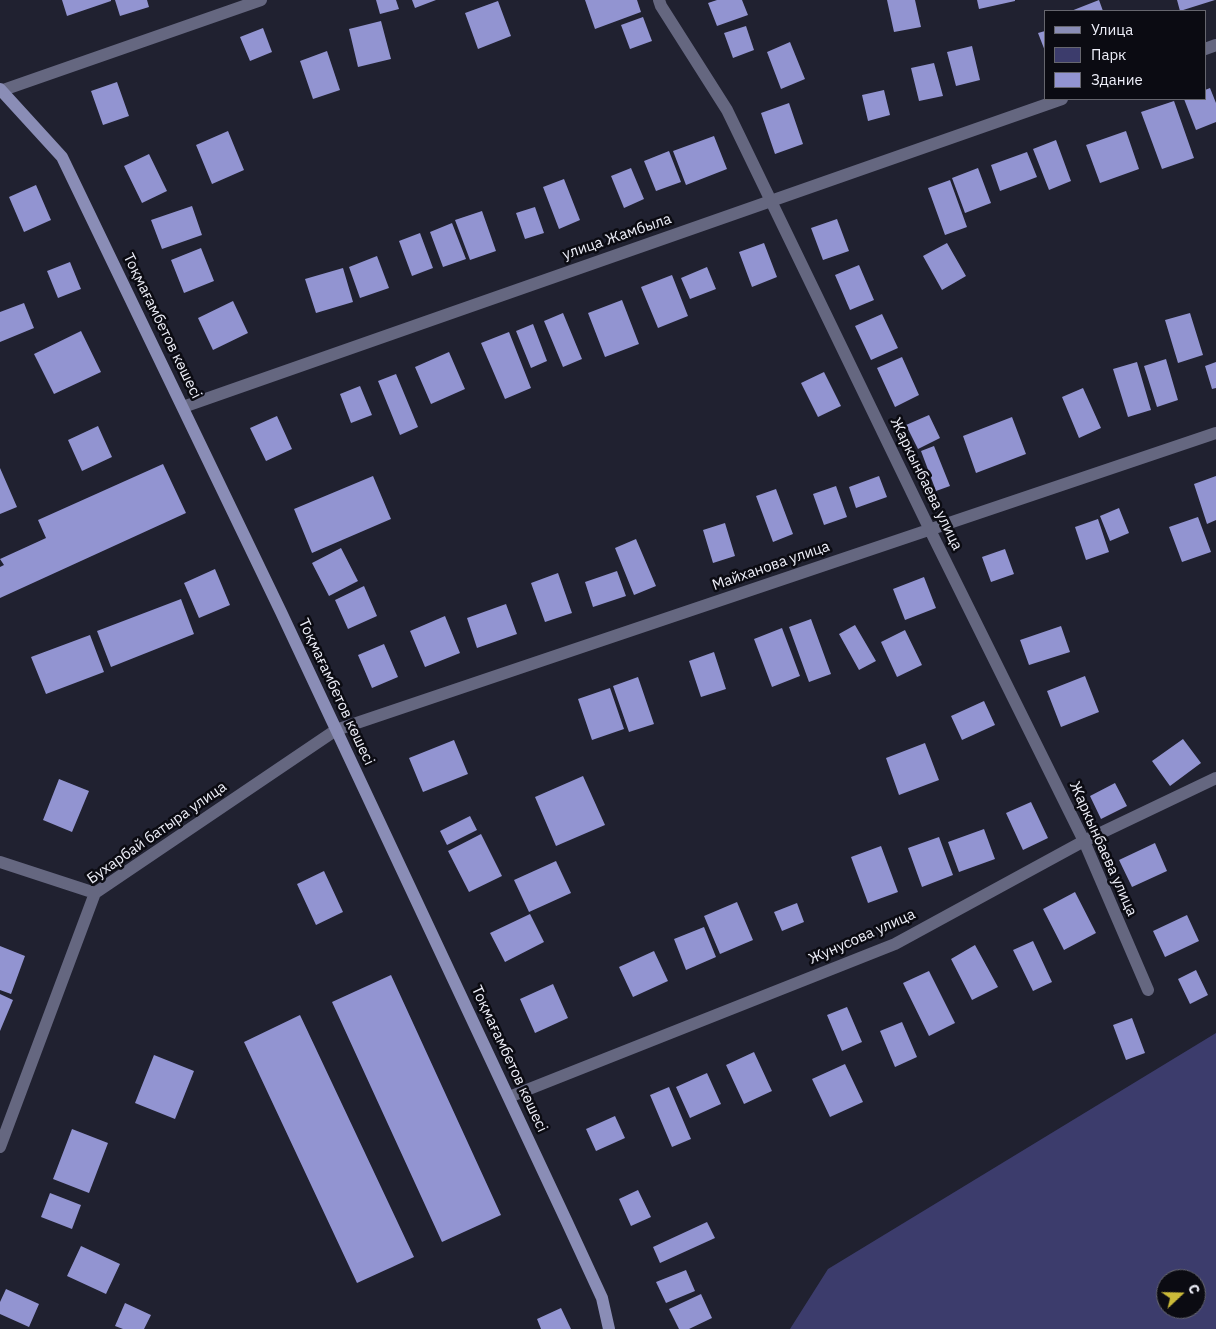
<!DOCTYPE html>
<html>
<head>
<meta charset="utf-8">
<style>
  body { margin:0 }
  #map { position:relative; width:1216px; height:1329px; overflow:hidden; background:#202130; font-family:"IBM Plex Sans",sans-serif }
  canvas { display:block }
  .legend { position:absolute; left:1044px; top:10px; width:162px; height:90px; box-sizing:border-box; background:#0b0b12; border:1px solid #66666e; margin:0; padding:6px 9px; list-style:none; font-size:15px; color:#eeeff9 }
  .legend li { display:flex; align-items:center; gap:10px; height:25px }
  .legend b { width:25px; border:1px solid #66666e }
  .north { position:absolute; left:1156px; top:1269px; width:50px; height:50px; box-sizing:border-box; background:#0b0b12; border:1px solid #66666e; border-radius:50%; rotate:69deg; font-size:14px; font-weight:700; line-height:20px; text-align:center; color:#eeeff9 }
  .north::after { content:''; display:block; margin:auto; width:18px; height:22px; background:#cbba39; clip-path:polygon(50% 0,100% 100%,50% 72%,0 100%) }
</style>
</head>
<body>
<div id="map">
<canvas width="1216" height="1329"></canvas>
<ul class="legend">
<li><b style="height:6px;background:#8a8db6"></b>Улица</li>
<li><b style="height:14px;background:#3c3c6c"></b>Парк</li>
<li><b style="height:14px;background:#9294d1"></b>Здание</li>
</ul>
<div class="north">С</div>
</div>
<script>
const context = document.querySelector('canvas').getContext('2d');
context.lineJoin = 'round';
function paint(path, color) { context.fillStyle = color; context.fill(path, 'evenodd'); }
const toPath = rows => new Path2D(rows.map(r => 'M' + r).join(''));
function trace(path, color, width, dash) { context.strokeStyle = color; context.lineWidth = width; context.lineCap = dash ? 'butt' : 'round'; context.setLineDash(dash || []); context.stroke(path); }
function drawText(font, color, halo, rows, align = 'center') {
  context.font = font + ' "IBM Plex Sans",sans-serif'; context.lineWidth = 5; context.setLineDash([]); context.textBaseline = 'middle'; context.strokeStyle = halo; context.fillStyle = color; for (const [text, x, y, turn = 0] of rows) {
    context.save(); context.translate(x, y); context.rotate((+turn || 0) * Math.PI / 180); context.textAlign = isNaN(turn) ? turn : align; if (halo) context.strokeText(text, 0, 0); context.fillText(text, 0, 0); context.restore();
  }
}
paint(toPath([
  [1216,1033,1216,1329,790,1329,828,1269],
  [1166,1279,1196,1279,1196,1309,1166,1309]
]), '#3c3c6c');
paint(toPath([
  [62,0,111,0,111,1,67,16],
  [115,0,147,0,149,7,120,16],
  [376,0,396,0,399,9,380,14],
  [412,0,436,0,415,8],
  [585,0,637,0,641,12,595,29],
  [717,0,742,0,748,15,717,26,708,3],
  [887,0,915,0,921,27,894,32],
  [977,0,1015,0,1015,1,979,9],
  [1099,0,1103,11,1071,11],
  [1177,0,1215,0,1180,11],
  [498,1,511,36,478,49,465,13],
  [643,17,652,41,630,49,621,25],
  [381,21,391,59,358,67,349,29],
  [746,26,754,50,733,58,724,33],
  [263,28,272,52,250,61,240,37],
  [1045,31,1045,51,1038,33],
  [790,42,805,79,781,89,767,52],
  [972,46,980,80,956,86,947,52],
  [327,51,340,90,313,99,300,61],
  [934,63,943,96,919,101,911,68],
  [117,82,129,116,103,125,91,91],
  [1210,88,1216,103,1216,122,1196,130,1184,99,1205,99,1205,90],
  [884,90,890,115,868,121,862,95],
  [1174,101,1194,158,1162,169,1141,112],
  [789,103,803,144,775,154,761,113],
  [228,131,244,170,212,184,196,145],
  [1126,131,1139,169,1100,183,1086,145],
  [714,136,727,169,686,185,673,151],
  [1056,140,1071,181,1049,190,1033,149],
  [669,151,681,182,656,191,644,161],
  [1027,152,1037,177,1000,191,991,165],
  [149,154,167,191,142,203,124,166],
  [631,168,644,199,624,208,611,176],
  [978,168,991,203,965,213,952,178],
  [564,179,580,220,559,229,543,187],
  [950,180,967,227,945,235,928,188],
  [36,185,51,220,24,232,9,197],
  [192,206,202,235,162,249,151,220],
  [535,207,544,233,525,239,516,213],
  [482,211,496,251,470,260,455,220],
  [837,219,849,251,823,260,811,228],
  [452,223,466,259,443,267,430,232],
  [420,233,433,268,412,276,399,241],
  [764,243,777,277,752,287,739,252],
  [947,243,966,276,942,290,923,256],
  [201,248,214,281,184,293,171,260],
  [377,256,389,288,360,298,349,267],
  [70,262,81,289,58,298,47,271],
  [859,265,874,300,850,310,835,275],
  [707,267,716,289,690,299,681,278],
  [343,268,353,302,316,313,305,279],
  [672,275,688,316,658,328,641,287],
  [622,300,639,344,605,357,588,313],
  [233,301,248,333,213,350,198,318],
  [24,303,34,328,0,342,0,312],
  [563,313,582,359,563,367,544,321],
  [1190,313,1203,355,1178,363,1165,320],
  [882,314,898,348,871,360,855,326],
  [533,324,547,361,531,368,516,331],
  [81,331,101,372,54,394,34,354],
  [509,332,531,388,505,399,481,343],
  [449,352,465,389,431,404,415,367],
  [902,357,919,395,895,407,877,368],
  [1166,359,1178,400,1157,407,1144,366],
  [1137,362,1151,410,1128,417,1113,369],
  [1216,362,1216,388,1212,389,1205,366],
  [824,372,841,406,818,417,801,383],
  [396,374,418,427,400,435,378,381],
  [360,386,372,415,351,423,340,394],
  [1083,388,1101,428,1079,438,1062,397],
  [929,415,940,438,918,449,906,425],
  [277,416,292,449,266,461,250,428],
  [1012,417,1026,454,976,473,963,436],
  [98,426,112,457,82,471,68,440],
  [934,446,950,486,936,491,921,451],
  [163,464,186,513,0,598,0,567,4,565,0,559,46,538,38,520],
  [0,468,17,507,0,514],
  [373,476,391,519,312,553,294,509],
  [879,476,887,497,856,508,849,487],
  [1216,476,1216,520,1207,524,1194,484],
  [836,486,847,517,824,525,813,494],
  [776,489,793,534,773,542,756,496],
  [1119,508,1129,533,1110,541,1100,516],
  [1198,517,1211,552,1182,562,1169,527],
  [1098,519,1109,552,1086,560,1075,527],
  [725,523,735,556,713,563,703,530],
  [636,539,656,586,634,595,615,548],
  [341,548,358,581,329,596,312,563],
  [1005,549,1014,574,991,582,982,557],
  [215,569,230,605,199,618,184,583],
  [617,571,626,596,593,607,585,582],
  [558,573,572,613,545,622,531,583],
  [924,577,936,608,905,620,893,589],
  [364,586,377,616,348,629,335,600],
  [181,599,194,634,111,667,97,631],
  [506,604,517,634,477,648,467,618],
  [445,616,460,653,425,667,410,631],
  [811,619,831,674,809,682,789,627],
  [855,625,876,661,859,670,839,634],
  [1061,626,1070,652,1029,665,1020,640],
  [782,628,800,676,772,687,754,639],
  [905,630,922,665,897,677,881,642],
  [90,635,104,672,46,694,31,657],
  [384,644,398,677,372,688,358,655],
  [714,652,726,689,701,697,689,661],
  [1085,676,1099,712,1061,727,1047,691],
  [638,677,654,724,629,732,613,686],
  [610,688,624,729,592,740,578,699],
  [984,701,995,725,962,740,951,716],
  [1183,739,1201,763,1170,786,1152,761],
  [454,740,468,774,423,792,409,758],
  [925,743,939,780,899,795,886,758],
  [583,776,605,825,556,846,535,797],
  [59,779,89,791,72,832,43,820],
  [1115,783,1127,806,1101,819,1090,796],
  [1031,802,1048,838,1023,850,1006,813],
  [470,816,477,830,447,845,440,831],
  [984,829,995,859,959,872,948,842],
  [481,834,502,876,469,892,448,851],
  [939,837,953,875,922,887,908,848],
  [1155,843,1167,871,1132,887,1119,860],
  [881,846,898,892,868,903,851,857],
  [556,861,571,893,529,912,514,880],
  [324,871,343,912,316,925,297,884],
  [1075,892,1096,933,1064,950,1043,909],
  [737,902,753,940,720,954,704,916],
  [797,903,804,922,782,931,774,912],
  [530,914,544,942,505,962,490,933],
  [1187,915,1199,941,1165,957,1153,931],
  [704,927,716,957,686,970,674,939],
  [1033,941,1052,982,1033,991,1013,950],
  [975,945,998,987,972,1000,951,959],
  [0,946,25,956,11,994,0,990],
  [654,951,668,981,633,997,619,967],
  [1196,970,1208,995,1190,1004,1178,979],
  [929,971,955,1023,929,1036,903,983],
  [391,975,501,1215,442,1242,332,1002],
  [553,984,568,1018,535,1033,520,999],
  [0,994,13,1000,0,1031],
  [847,1007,862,1042,842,1051,827,1015],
  [300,1015,414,1257,357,1283,244,1042],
  [1132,1018,1145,1053,1126,1060,1113,1025],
  [902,1022,917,1057,895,1067,880,1031],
  [754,1052,772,1091,744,1104,726,1065],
  [154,1055,194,1071,175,1119,135,1103],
  [845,1064,863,1102,830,1117,812,1079],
  [707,1073,721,1104,690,1118,676,1087],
  [669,1087,691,1139,672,1147,650,1095],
  [615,1116,625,1138,596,1151,586,1129],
  [72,1129,108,1143,89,1193,53,1179],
  [638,1190,651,1217,631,1226,619,1199],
  [50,1193,81,1205,72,1229,41,1217],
  [707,1222,715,1238,660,1263,653,1247],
  [81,1246,120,1264,106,1294,67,1276],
  [686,1270,695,1291,666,1303,656,1282],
  [6,1289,39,1304,29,1327,0,1314,0,1302],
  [701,1294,712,1318,689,1329,679,1329,669,1309],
  [125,1303,151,1315,144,1329,123,1329,115,1326],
  [561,1308,571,1329,541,1329,537,1319]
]), '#9294d1');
trace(toPath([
  [659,0,661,6,727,110,930,530,1084,841,1148,990],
  [1205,49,1216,45],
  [0,91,261,0],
  [183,407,1062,99],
  [0,862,95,893],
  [509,1097,895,944,1084,841,1216,778],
  [0,1147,95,893,336,730,1216,433]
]), '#656780', 12);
trace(toPath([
  [0,89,62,157,281,612,566,1220,602,1298,609,1329]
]), '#8a8db6', 12);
drawText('15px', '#eeeff9', '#0b0b12', [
  ["улица Жамбыла",617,237,-19],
  ["Тоқмағамбетов көшесі",162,326,64],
  ["Жаркынбаева улица",926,484,64],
  ["Майханова улица",771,566,-19],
  ["Тоқмағамбетов көшесі",336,692,65],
  ["Бухарбай батыра улица",157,833,-35],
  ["Жаркынбаева улица",1103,849,66],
  ["Жунусова улица",862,937,-24],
  ["Тоқмағамбетов көшесі",509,1059,65]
]);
</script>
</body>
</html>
